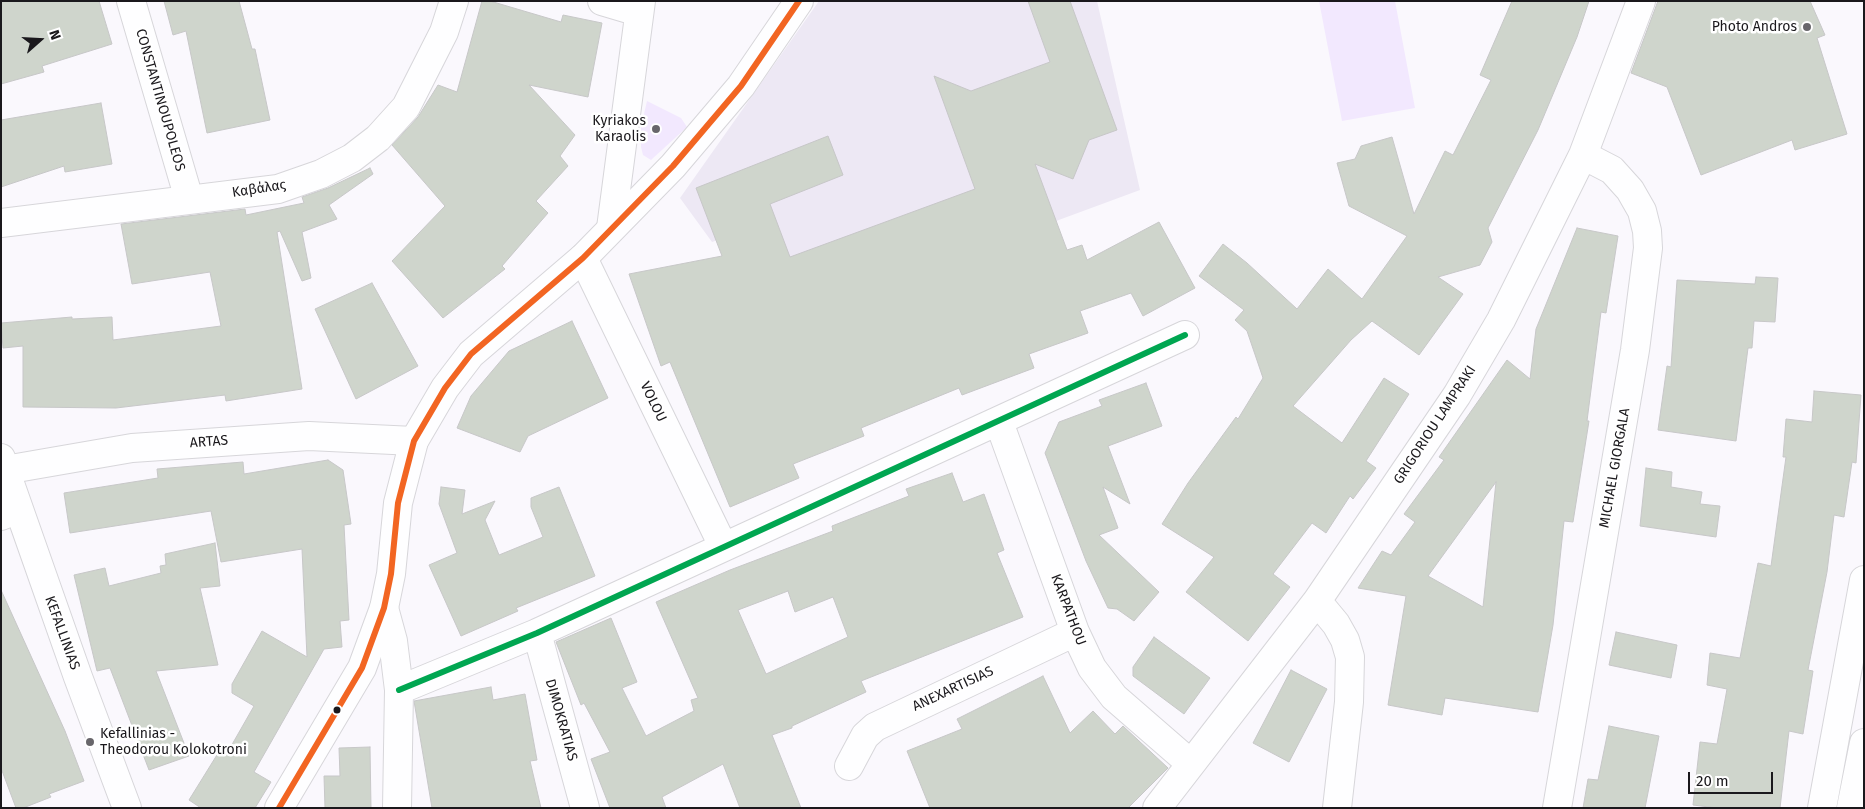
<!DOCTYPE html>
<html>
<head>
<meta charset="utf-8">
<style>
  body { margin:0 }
  #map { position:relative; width:1865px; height:809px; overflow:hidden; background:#faf8fd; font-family:"Fira Sans",sans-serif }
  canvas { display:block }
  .frame { position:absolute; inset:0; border:2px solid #1a181c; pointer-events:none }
  .north { position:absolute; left:15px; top:15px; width:50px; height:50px; -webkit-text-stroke:4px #fff; paint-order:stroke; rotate:71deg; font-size:14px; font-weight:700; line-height:20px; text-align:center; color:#1a181c }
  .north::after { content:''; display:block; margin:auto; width:18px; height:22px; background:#1a181c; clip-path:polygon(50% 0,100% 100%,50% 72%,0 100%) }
  .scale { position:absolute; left:1688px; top:772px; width:85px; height:22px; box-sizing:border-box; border:2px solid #1a181c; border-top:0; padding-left:6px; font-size:15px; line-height:18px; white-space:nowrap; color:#1a181c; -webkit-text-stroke:4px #fff; paint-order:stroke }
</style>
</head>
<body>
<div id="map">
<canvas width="1865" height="809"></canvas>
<div class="frame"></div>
<div class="north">N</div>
<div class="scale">20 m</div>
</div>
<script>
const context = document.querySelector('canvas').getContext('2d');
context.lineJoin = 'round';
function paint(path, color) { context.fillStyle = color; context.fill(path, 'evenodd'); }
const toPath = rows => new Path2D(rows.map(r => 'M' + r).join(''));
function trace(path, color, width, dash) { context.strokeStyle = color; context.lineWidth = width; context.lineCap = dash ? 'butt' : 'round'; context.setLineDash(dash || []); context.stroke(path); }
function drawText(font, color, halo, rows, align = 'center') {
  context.font = font + ' "Fira Sans",sans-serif'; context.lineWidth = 5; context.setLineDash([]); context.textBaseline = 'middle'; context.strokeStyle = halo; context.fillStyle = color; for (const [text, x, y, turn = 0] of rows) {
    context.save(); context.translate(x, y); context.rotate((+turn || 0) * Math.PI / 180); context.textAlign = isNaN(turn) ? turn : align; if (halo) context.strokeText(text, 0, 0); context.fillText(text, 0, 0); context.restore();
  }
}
paint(toPath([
  [819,1,1097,1,1140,190,761,330,724,238,712,242,680,198]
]), '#ede8f4');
paint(toPath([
  [1319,1,1395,1,1415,108,1342,121],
  [647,101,681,118,687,127,651,160,643,155,641,147,641,127]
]), '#f2e8fe');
const building = toPath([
  [1,1,99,1,112,44,42,66,44,72,1,84,1,1],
  [164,1,239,1,252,49,255,49,270,120,207,133,186,31,173,35,164,1],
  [482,1,490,1,561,22,563,15,602,23,588,97,529,85,575,135,560,156,568,166,536,201,548,213,502,266,505,269,443,318,392,261,445,206,392,145,418,117,438,85,457,92,482,1],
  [1028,1,1070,1,1117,130,1089,140,1073,179,1035,164,1067,250,1082,245,1087,260,1159,222,1195,288,1143,316,1131,293,1080,311,1088,333,1029,354,1034,368,962,395,959,388,861,428,864,436,793,464,799,478,730,507,670,362,661,366,629,274,722,256,696,188,828,136,843,175,770,204,790,257,975,189,934,76,971,91,1050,62,1028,1],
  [1512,1,1589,1,1577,37,1538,130,1488,228,1492,242,1480,265,1438,277,1463,294,1419,355,1372,321,1351,340,1293,406,1342,443,1384,378,1409,394,1366,461,1376,468,1353,499,1350,496,1326,533,1312,523,1273,574,1290,587,1248,641,1186,592,1214,557,1162,524,1188,483,1236,417,1238,419,1263,378,1247,331,1235,320,1244,310,1199,276,1223,244,1247,263,1297,309,1328,269,1362,299,1407,236,1349,206,1337,163,1355,159,1361,146,1392,137,1414,214,1445,151,1453,155,1491,80,1480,75,1512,1],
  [1658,1,1810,1,1825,35,1817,38,1847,134,1795,150,1792,140,1701,175,1667,87,1631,73,1658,1],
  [101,103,112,164,65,172,64,166,1,187,1,120,101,103],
  [370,168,373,174,329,205,337,219,302,232,311,278,302,281,280,231,277,232,302,389,226,401,225,395,116,408,23,407,23,346,3,348,1,323,72,317,72,319,112,317,113,340,221,326,210,272,132,284,121,224,245,209,246,215,304,203,302,197,328,188,370,168],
  [1577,228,1618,236,1606,313,1601,312,1587,421,1589,421,1573,522,1564,521,1553,625,1538,712,1445,698,1442,715,1388,705,1406,596,1358,588,1382,551,1391,555,1415,522,1404,514,1444,460,1439,457,1507,360,1530,379,1536,329,1577,228],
  [1496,482,1483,607,1428,576,1496,482],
  [1756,277,1778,278,1775,322,1754,321,1752,348,1748,348,1736,441,1658,430,1667,366,1671,367,1677,280,1755,284,1756,277],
  [372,283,418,366,356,399,315,309,372,283],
  [572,321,608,398,528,436,520,452,457,428,471,396,509,351,572,321],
  [1146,383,1162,426,1108,446,1130,504,1103,487,1118,528,1099,535,1159,592,1134,621,1117,609,1108,608,1086,561,1045,453,1059,422,1102,406,1099,400,1146,383],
  [1814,391,1861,395,1856,463,1852,462,1844,517,1834,515,1827,572,1808,670,1813,671,1803,734,1789,731,1780,808,1717,808,1693,805,1700,742,1717,744,1727,689,1707,685,1710,653,1740,658,1758,563,1771,566,1786,457,1783,457,1786,419,1812,422,1814,391],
  [328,460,343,470,351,524,344,525,349,620,340,621,342,647,324,649,254,772,271,782,255,808,201,808,189,800,220,750,226,755,254,706,232,693,232,684,262,631,307,657,302,549,221,562,211,511,70,533,64,493,158,478,157,469,243,462,244,474,328,460],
  [1646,468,1672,472,1671,487,1702,492,1700,504,1720,506,1716,537,1640,526,1646,468],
  [952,473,963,502,984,494,1004,550,997,553,1023,617,861,681,866,692,792,726,792,728,772,735,801,808,740,808,723,764,662,797,666,808,610,808,591,759,610,752,584,703,581,705,556,642,611,618,637,682,622,688,646,736,694,711,691,700,698,698,656,602,730,570,833,531,832,526,909,496,906,489,952,473],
  [788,591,795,612,833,597,848,637,766,674,738,610,788,591],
  [441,487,465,490,462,514,495,501,485,520,499,555,543,537,531,507,531,498,559,487,595,576,516,608,518,611,461,636,429,565,457,553,439,504,441,487],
  [215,543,220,586,200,588,218,665,156,671,189,756,149,770,110,668,97,671,74,575,105,568,109,586,161,573,160,566,166,565,165,554,215,543],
  [1,590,65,731,84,781,49,794,51,797,23,808,16,808,1,768,1,590],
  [1616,632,1677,645,1671,678,1609,665,1616,632],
  [1154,637,1210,678,1184,714,1133,676,1133,667,1154,637],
  [1291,670,1327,689,1289,762,1253,743,1291,670],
  [1043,676,1070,733,1093,711,1115,734,1123,726,1168,768,1128,808,930,808,907,751,962,729,957,719,1043,676],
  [491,687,493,700,525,694,537,760,530,761,541,808,432,808,414,701,491,687],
  [1609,726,1659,736,1645,808,1583,808,1588,779,1598,780,1609,726],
  [370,747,371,808,325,808,324,776,340,776,339,748,370,747]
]);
paint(building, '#cfd5cc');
trace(building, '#c7c7c8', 1);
const minor = toPath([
  [131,1,189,199],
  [602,1,639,12],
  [1,223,278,189,321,174,352,158,378,138,406,107,444,32,454,1],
  [611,228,641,1],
  [583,258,723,546],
  [999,422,1075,632,1092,668,1114,697,1190,763],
  [5,470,132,448,309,436,414,441],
  [1,516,18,509],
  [1317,601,1336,624,1345,640,1350,657,1349,702,1337,808],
  [384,608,393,641,399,690,397,808],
  [537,633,585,808],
  [399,690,537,633,1185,335],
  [849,766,865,736,875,727,1075,632],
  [1157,808,1317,601,1457,395,1501,320,1583,155,1641,1],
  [1557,808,1635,350,1648,248,1647,231,1642,211,1630,190,1612,170,1583,155]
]);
const tertiary = toPath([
  [1,458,78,677,127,808],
  [279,808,362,668,384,608,391,574,398,503,414,441,445,388,471,354,583,258,673,166,741,86,799,1]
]);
const secondary = toPath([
  [1822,808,1864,580],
  [1851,808,1864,743]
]);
trace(minor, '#d7d6da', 30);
trace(tertiary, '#d7d6da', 30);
trace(secondary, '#d7d6da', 30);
trace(minor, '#fefeff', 28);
trace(tertiary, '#fefeff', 28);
trace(secondary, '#fefeff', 28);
trace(toPath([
  [399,690,537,633,1185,335]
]), '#00a651', 6);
trace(toPath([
  [279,808,362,668,384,608,391,574,398,503,414,441,445,388,471,354,583,258,673,166,741,86,799,1]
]), '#f26522', 6);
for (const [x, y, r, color] of [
  [1807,27,5,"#68666b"],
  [656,129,5,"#68666b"],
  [337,710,4.5,"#1a181c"],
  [90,742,5,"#68666b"]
]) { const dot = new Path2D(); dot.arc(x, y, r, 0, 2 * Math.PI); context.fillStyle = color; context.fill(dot); trace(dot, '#fff', 2); }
drawText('14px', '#1a181c', '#fff', [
  ["Photo Andros",1797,27],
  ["Kyriakos",646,121],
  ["Karaolis",646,137],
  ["Kefallinias -",100,734,"left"],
  ["Theodorou Kolokotroni",100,750,"left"]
], 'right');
drawText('14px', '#1a181c', '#fff', [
  ["CONSTANTINOUPOLEOS",160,100,74],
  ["Καβάλας",259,189,-9],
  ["VOLOU",653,402,64],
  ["GRIGORIOU LAMPRAKI",1435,425,-57],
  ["ARTAS",209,442,-4],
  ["MICHAEL GIORGALA",1615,468,-80],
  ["KARPATHOU",1068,610,69],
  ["KEFALLINIAS",62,633,70],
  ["ANEXARTISIAS",953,689,-25],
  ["DIMOKRATIAS",561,720,74]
]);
</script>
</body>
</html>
